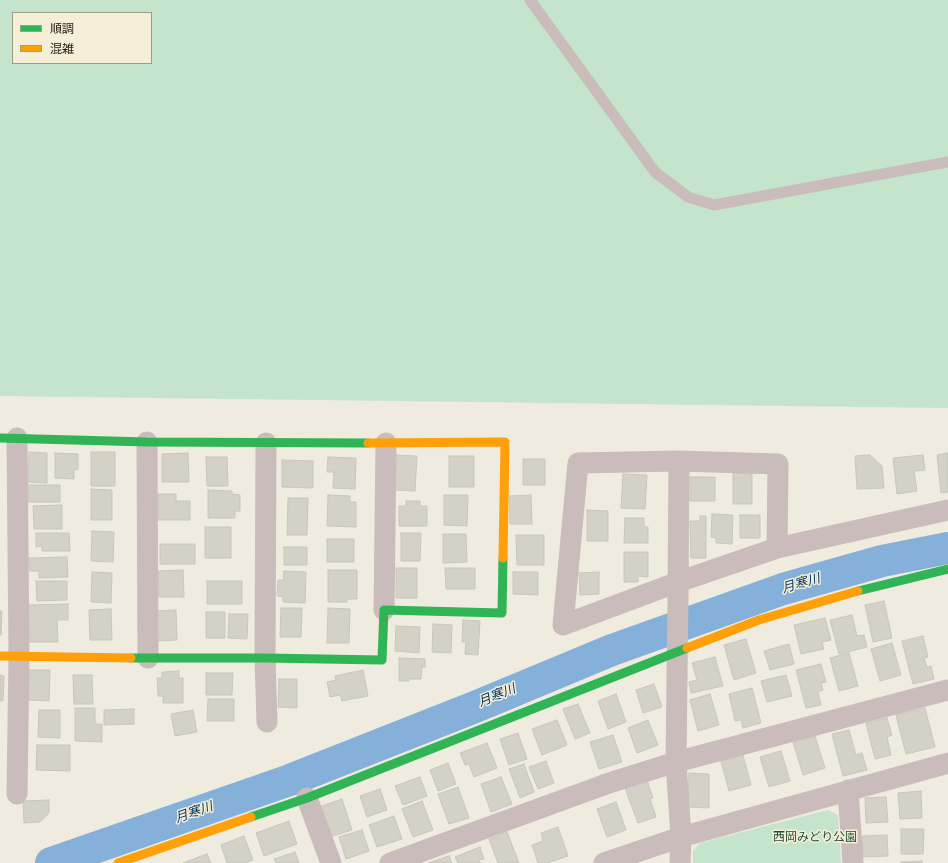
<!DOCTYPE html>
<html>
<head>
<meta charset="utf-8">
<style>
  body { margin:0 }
  #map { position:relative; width:948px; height:863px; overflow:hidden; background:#efebde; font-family:"DM Sans","Noto Sans JP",sans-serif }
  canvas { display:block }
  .legend { position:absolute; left:12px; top:12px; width:140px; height:52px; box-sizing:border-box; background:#f5efd8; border:1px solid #9f9b89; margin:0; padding:5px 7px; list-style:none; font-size:12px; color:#1e1c13 }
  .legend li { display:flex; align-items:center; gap:8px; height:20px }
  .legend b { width:20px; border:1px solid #9f9b89 }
</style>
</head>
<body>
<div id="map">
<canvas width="948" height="863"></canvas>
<ul class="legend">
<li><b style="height:5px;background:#30b455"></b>順調</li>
<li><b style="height:5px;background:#ff9f0a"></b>混雑</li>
</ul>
</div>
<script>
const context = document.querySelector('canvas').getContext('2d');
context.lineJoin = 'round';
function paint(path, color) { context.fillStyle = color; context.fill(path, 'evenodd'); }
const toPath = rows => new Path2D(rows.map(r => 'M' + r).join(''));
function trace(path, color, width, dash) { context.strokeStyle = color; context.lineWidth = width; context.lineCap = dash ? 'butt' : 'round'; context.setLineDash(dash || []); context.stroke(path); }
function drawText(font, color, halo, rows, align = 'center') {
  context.font = font + ' "DM Sans","Noto Sans JP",sans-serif'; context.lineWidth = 3; context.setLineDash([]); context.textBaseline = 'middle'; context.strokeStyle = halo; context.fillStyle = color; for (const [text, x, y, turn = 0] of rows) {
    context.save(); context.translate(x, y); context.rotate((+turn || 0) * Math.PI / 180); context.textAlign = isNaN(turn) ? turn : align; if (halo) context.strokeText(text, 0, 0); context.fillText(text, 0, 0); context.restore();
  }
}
paint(toPath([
  [0,0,948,0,948,408,0,396],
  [13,13,151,13,151,63,13,63],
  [828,810,838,815,841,863,693,863,693,851,700,843]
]), '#c4e4cc');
trace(toPath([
  [51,863,290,780,475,707,612,650,783,589,882,561,948,548]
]), '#85b0da', 32);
const building = toPath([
  [29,452,47,453,47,483,28,482,29,452],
  [91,452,115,452,115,486,91,486,91,452],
  [55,453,78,454,78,470,74,469,74,479,55,478,55,453],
  [188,453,189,482,162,482,162,454,188,453],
  [948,453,948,492,941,493,937,455,948,453],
  [396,455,417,456,415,491,394,490,396,455],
  [870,455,882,466,884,488,857,489,855,456,870,455],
  [923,455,925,470,914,471,917,491,897,494,893,458,923,455],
  [449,456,474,456,474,487,449,487,449,456],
  [206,457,227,457,228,486,207,486,206,457],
  [328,457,356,458,355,489,333,488,334,472,327,472,328,457],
  [523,459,545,459,545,485,523,485,523,459],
  [282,460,313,461,313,488,282,487,282,460],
  [733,473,752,474,752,504,733,504,733,473],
  [623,474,647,475,645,509,621,508,623,474],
  [690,477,715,477,715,501,690,501,690,477],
  [28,485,60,485,60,502,28,502,28,485],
  [91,489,112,490,112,520,91,520,91,489],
  [208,490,232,491,232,494,240,495,240,511,235,511,235,518,208,518,208,490],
  [158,494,176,494,176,501,190,501,190,520,158,520,158,494],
  [328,495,350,496,350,502,356,502,356,527,327,526,328,495],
  [444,495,468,495,467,526,444,525,444,495],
  [531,495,532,524,510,524,509,496,531,495],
  [288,498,308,498,307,535,287,535,288,498],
  [406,501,420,501,420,506,427,506,427,526,399,526,399,506,406,506,406,501],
  [62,505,62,529,34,529,33,506,62,505],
  [587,510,608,511,608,541,587,541,587,510],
  [712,514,733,515,732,544,716,543,716,538,711,537,712,514],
  [740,515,760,515,760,538,740,538,740,515],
  [700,516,706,516,706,558,691,558,690,521,700,521,700,516],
  [625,518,644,518,644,527,648,527,648,543,624,543,625,518],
  [205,527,231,527,231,558,205,558,205,527],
  [92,531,114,532,113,562,91,561,92,531],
  [36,533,69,533,70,551,42,551,42,546,36,547,36,533],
  [401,533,421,533,420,561,401,561,401,533],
  [443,534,466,534,467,562,443,563,443,534],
  [516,535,544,535,544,565,517,565,516,535],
  [327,539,354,539,354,562,327,562,327,539],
  [160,544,195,544,195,564,160,564,160,544],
  [284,547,307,547,307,565,284,565,284,547],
  [624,552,648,552,648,577,638,576,638,582,624,582,624,552],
  [67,557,68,577,39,578,39,571,30,571,29,558,67,557],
  [396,568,417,568,417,598,396,598,396,568],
  [445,568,475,568,475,589,446,589,445,568],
  [183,570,184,597,159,597,158,571,183,570],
  [328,570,357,570,357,599,347,599,347,602,328,602,328,570],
  [284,571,306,572,305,603,283,602,283,597,277,596,278,580,283,580,284,571],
  [92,572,112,573,111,603,91,602,92,572],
  [513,572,538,572,538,595,513,594,513,572],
  [599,572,599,594,580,595,579,573,599,572],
  [36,581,67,581,67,600,37,601,36,581],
  [207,581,242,581,242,604,207,604,207,581],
  [884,601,892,638,873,642,865,605,884,601],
  [68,604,68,620,57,620,58,642,29,642,28,605,68,604],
  [281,608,302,608,301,637,280,637,281,608],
  [328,608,350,609,349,643,327,643,328,608],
  [111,609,112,640,90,640,89,610,111,609],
  [176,610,177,640,157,641,156,611,176,610],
  [0,611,2,611,1,635,0,635,0,611],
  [206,612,225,612,225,638,206,638,206,612],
  [229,614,248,614,247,639,228,638,229,614],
  [852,615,857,636,864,635,867,647,839,654,830,620,852,615],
  [825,618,831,640,822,642,824,649,801,654,794,625,825,618],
  [463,620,480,621,478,655,465,654,466,642,462,642,463,620],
  [433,624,452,625,451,653,432,652,433,624],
  [396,626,420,627,419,653,395,651,396,626],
  [923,636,928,657,924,658,927,667,931,666,934,679,913,684,902,641,923,636],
  [746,639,756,673,734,680,724,645,746,639],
  [892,643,901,675,880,681,871,649,892,643],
  [789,644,794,664,770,670,764,651,789,644],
  [849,653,858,686,839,691,830,658,849,653],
  [715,657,723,686,691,693,689,682,697,680,692,663,715,657],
  [399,658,425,659,425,667,422,667,421,679,409,679,409,681,399,681,399,658],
  [821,664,826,682,821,683,823,690,818,692,821,705,806,708,796,670,821,664],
  [29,670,50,670,49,701,28,700,29,670],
  [363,670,368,696,342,701,340,695,330,697,327,682,336,680,335,676,363,670],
  [179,671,179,678,183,678,183,703,163,703,163,696,158,696,157,678,162,678,162,672,179,671],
  [206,673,233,673,232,695,206,695,206,673],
  [0,675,4,676,3,701,0,701,0,675],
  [73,675,92,675,93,704,74,704,73,675],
  [786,675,792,696,767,702,761,681,786,675],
  [279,679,297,679,297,708,278,707,279,679],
  [654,684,662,707,643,713,636,690,654,684],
  [752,688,761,723,743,728,741,720,735,721,729,694,752,688],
  [616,694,626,722,608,729,598,701,616,694],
  [710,694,719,725,698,731,690,700,710,694],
  [208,699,234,699,234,721,207,721,208,699],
  [578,704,590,733,575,739,563,709,578,704],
  [75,708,95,708,95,724,102,724,102,742,75,741,75,708],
  [925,708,935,747,906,754,896,715,925,708],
  [134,709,134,724,104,725,104,710,134,709],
  [39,710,60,710,60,738,38,737,39,710],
  [193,710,197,732,175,736,171,714,193,710],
  [887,718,892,735,887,737,891,755,875,759,866,723,887,718],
  [557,720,567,745,542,755,532,729,557,720],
  [648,720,658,745,637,753,628,728,648,720],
  [849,730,856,755,862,753,867,770,843,776,832,734,849,730],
  [518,733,527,759,509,765,500,739,518,733],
  [613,735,622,762,599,769,590,742,613,735],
  [815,736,825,768,803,775,793,742,815,736],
  [487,743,497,768,474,777,469,764,465,765,460,753,487,743],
  [37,745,70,745,70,771,36,770,37,745],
  [781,751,790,781,769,787,760,757,781,751],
  [743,755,751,785,729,791,721,761,743,755],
  [546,761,554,783,538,789,529,767,546,761],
  [448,763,456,784,438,791,430,770,448,763],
  [524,764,534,792,520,798,509,769,524,764],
  [689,773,709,774,709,808,688,807,689,773],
  [420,777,427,796,403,805,395,786,420,777],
  [501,777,512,804,491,812,481,784,501,777],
  [647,780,653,798,650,799,656,817,638,823,625,788,647,780],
  [458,787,469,818,449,824,438,794,458,787],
  [380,789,387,810,367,817,360,796,380,789],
  [921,791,922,818,900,819,898,793,921,791],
  [886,797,888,822,866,823,865,798,886,797],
  [342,799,352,830,330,837,319,807,342,799],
  [49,800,49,813,40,822,24,823,23,801,49,800],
  [422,801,433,830,413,837,402,809,422,801],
  [616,802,626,830,607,837,597,809,616,802],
  [394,816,402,839,377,847,369,825,394,816],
  [289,821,297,844,264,856,256,833,289,821],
  [558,827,568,856,547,863,538,863,532,845,543,841,541,833,558,827],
  [901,829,924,829,923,854,901,854,901,829],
  [362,830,369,851,346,859,339,837,362,830],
  [507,832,519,863,498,863,489,839,507,832],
  [887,835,888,856,863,857,862,836,887,835],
  [244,836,253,860,245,863,227,863,221,845,244,836],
  [480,847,484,859,479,860,480,863,458,863,455,857,480,847],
  [295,852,299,863,276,863,274,859,295,852],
  [207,854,211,863,183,863,207,854],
  [449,856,452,863,428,863,449,856],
  [922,861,922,863,901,863,901,862,922,861]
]);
paint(building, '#d4d2c7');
trace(building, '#c8c6bc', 1);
trace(toPath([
  [530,0,655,172,688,197,714,205,948,162]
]), '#cabcbb', 11);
trace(toPath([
  [147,442,148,658],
  [266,443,265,658,267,722],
  [679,461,678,596,676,762,681,837,680,863],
  [777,548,778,464,679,461,578,463,563,625,678,582,777,548,948,510],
  [384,610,386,443],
  [848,790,853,863],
  [17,794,19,657,17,438],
  [307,798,331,863],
  [390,863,609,783,676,762,948,690],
  [604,863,681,837,948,763]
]), '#cabcbb', 21);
trace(toPath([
  [0,438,147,442,368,443],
  [858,591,948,569],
  [131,658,265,658,382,660,384,610,502,613,503,558],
  [251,817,307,798,687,648]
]), '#30b455', 9);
trace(toPath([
  [368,443,505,442,503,558],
  [687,648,759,620,858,591],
  [0,656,131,658],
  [118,863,251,817]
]), '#ff9f0a', 9);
drawText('12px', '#224d3a', '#f5efd8', [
  ["西岡みどり公園",815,838]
]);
drawText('italic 13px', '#00305a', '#f5efd8', [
  ["月寒川",801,584,-16],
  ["月寒川",497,696,-22],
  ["月寒川",194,813,-19]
]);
</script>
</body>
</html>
